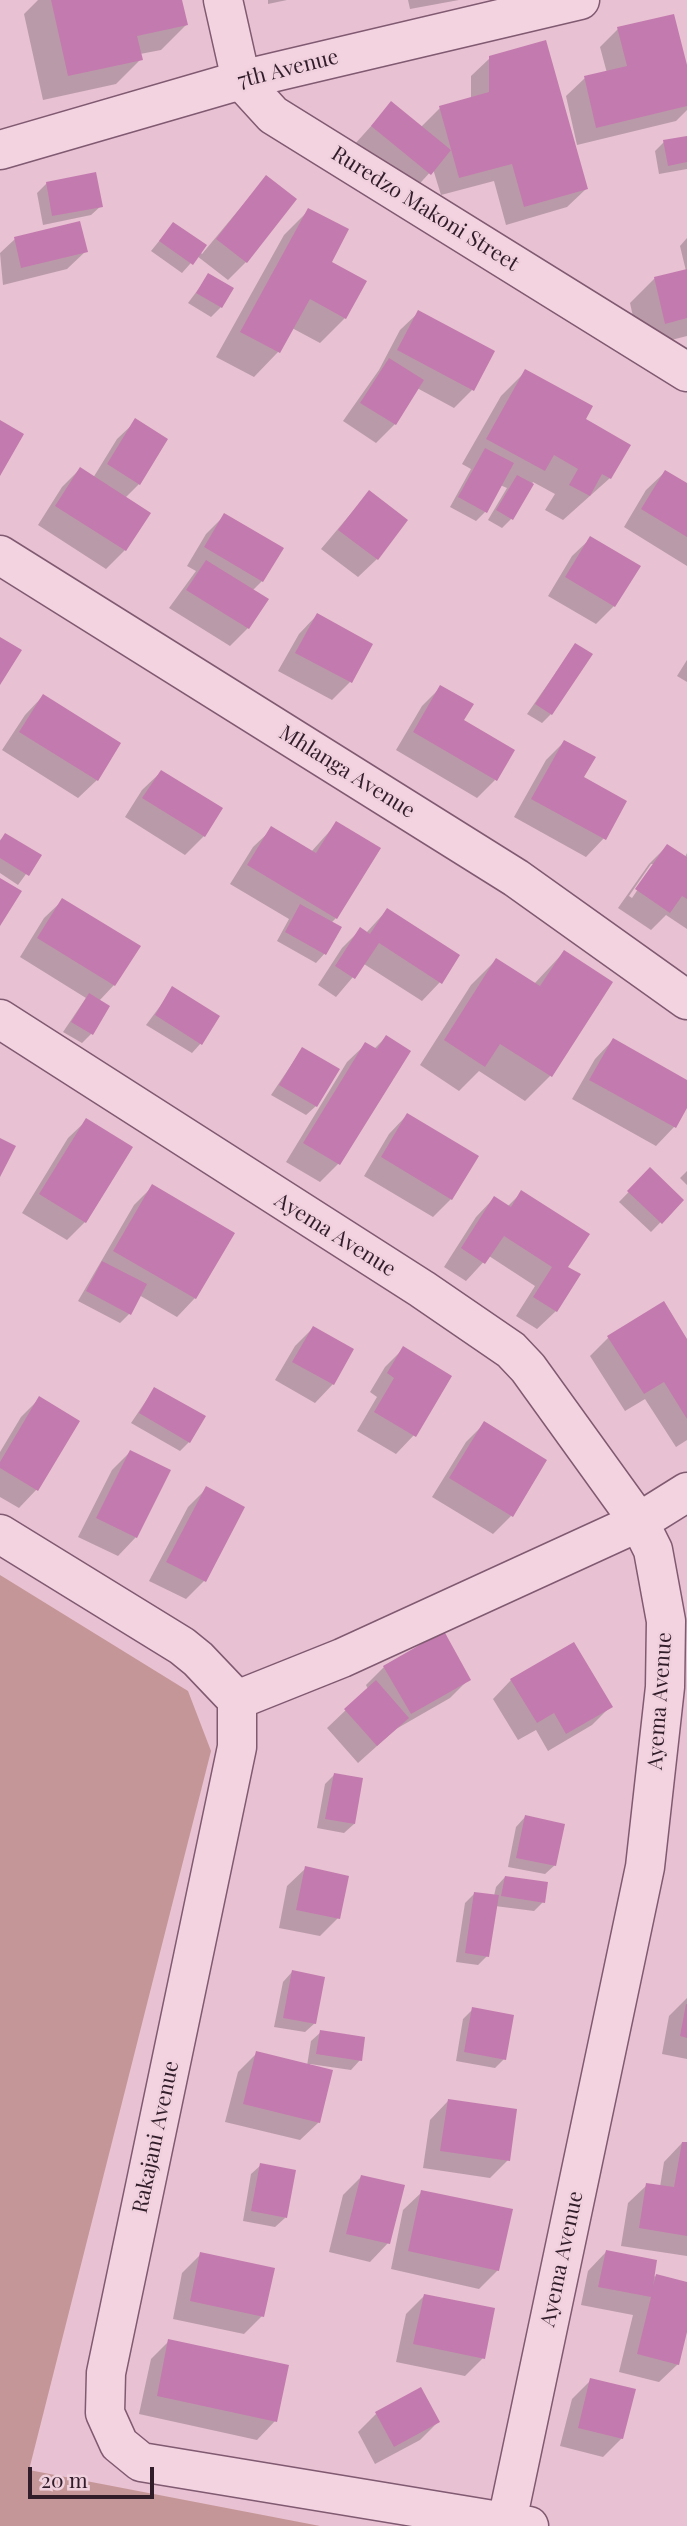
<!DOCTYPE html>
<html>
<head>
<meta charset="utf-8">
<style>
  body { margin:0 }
  #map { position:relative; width:687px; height:2526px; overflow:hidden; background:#e8c1d2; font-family:"Playfair Display",serif }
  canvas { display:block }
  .scale { position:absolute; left:28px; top:2467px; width:126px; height:32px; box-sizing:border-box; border:4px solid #311d2a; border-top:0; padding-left:9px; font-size:21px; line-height:24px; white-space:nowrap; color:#311d2a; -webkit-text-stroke:5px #f1d0dd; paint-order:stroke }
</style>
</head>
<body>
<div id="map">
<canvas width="687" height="2526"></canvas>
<div class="scale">20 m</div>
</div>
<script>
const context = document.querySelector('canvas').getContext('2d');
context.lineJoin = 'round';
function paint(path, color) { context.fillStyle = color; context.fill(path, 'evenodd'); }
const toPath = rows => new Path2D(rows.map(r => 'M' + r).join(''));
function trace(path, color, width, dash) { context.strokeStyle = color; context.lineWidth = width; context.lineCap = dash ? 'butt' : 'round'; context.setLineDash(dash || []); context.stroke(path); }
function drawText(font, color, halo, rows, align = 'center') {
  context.font = font + ' "Playfair Display",serif'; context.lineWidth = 5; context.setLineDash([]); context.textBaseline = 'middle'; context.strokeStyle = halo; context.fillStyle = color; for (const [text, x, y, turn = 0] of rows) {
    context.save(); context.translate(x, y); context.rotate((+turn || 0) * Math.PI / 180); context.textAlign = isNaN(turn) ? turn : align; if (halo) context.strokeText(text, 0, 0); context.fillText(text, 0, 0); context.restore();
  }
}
paint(toPath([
  [0,1575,188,1691,211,1751,29,2470,320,2526,0,2526]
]), '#c59697');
paint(toPath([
  [38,0,180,0,186,25,161,50,140,54,141,59,116,84,43,100,24,14],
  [268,0,287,0,268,4],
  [408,0,459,0,410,9],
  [618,29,687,72,687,110,676,121,577,145,566,96,585,78,607,73,600,47],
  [490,58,586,189,567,207,506,225,494,181,441,195,433,169,412,192,354,145,391,104,420,128,440,108,471,99,471,76],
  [687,138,687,169,659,174,655,151,664,142],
  [266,177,246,262,228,280,197,256,182,273,151,251,173,224,202,254],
  [47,183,101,206,91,215,43,225,37,193],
  [309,210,329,263,365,282,345,318,320,343,292,328,278,352,254,377,216,357,284,235],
  [687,238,687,336,640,348,630,303,655,278,686,271,680,246],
  [15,239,86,251,67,269,3,285,0,253],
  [209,275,221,307,211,317,188,303],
  [419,312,472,390,454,408,417,388,395,424,376,443,343,421,379,370,400,330],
  [526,371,583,420,610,478,563,520,545,510,555,494,533,482,511,519,502,528,488,520,507,488,500,485,485,512,476,521,450,507,471,469,462,464,501,396],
  [136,421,139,484,125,498,149,513,125,550,106,569,38,525,62,487,80,469,93,478,117,439],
  [665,472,687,486,687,566,624,527,646,490],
  [369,492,377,559,358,577,321,549],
  [224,516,262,581,252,591,248,628,230,646,169,608,196,571,187,566,206,534],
  [591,538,614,606,596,624,548,596,572,556],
  [317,615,350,682,332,700,278,671,299,634],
  [575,645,551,714,542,723,527,714],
  [687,660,687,682,677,676],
  [441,687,495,780,477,798,396,750,422,706],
  [43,696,97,780,78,798,2,750,25,715],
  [564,742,582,778,604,838,586,857,514,817,546,760],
  [161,772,220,809,204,836,185,855,125,817,142,790],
  [337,823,336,918,331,923,325,953,316,963,277,941,289,919,230,884,253,847,272,829,311,852],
  [6,835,39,856,18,885,0,873,0,840],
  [667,846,685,857,687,853,687,929,666,915,651,930,618,908,649,864],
  [651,864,655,864,632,898,629,896],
  [63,900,114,985,99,1001,91,1034,82,1043,63,1032,86,998,20,957,44,918],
  [387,910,440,982,422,1001,364,964,336,997,318,985,342,948,360,930,366,933],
  [564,952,550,1076,525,1101,479,1071,459,1091,420,1065,471,985,496,960,534,984],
  [173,989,201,1043,192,1053,146,1025],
  [386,1037,409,1051,338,1164,320,1182,286,1162,347,1062,366,1044,374,1049],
  [613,1040,687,1082,687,1105,674,1127,656,1146,572,1099,595,1059],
  [302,1049,316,1106,306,1115,271,1095],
  [407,1115,451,1199,433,1217,364,1176,389,1134],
  [87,1120,85,1222,67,1240,22,1213,68,1138],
  [650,1170,682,1200,651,1232,619,1202],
  [687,1171,687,1185,680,1178],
  [152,1187,195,1298,177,1317,139,1295,129,1314,120,1323,78,1301,134,1205],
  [522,1192,566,1267,556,1311,537,1329,516,1316,535,1286,489,1256,466,1281,444,1267,476,1217,494,1198,507,1207],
  [313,1328,333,1384,315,1403,275,1380,295,1346],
  [609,1337,687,1342,687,1440,676,1447,645,1399,625,1411,590,1356],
  [403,1349,414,1435,396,1454,357,1431,377,1397,370,1392,385,1367],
  [154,1389,189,1442,180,1451,131,1423],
  [39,1399,37,1489,19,1508,0,1497,0,1452,21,1417],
  [484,1424,511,1516,493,1534,432,1497,466,1442],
  [130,1452,136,1537,118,1556,78,1537,112,1470],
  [206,1489,204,1581,186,1599,149,1581,188,1507],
  [384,1667,469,1679,450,1698,396,1729,358,1763,327,1728,368,1689,366,1685],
  [511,1680,611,1706,592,1725,548,1751,536,1730,518,1740,493,1699],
  [334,1775,354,1824,344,1833,317,1828,325,1784],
  [525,1817,555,1865,545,1874,508,1867,516,1827],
  [306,1868,338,1918,320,1936,279,1928,287,1886],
  [505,1877,543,1902,534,1911,495,1906,487,1956,478,1965,456,1962,465,1903,475,1893,494,1896,496,1887],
  [292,1972,315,2023,305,2032,274,2027,283,1982],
  [687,1998,687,2059,662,2054,669,2016],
  [473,2009,504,2059,495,2068,456,2061,463,2019],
  [321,2032,360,2060,351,2070,310,2064,319,2122,300,2140,225,2122,238,2072,257,2053,307,2066,311,2041],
  [448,2101,508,2160,490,2178,423,2168,430,2120],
  [682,2143,687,2144,687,2256,621,2246,628,2203,647,2185,660,2187,664,2162],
  [261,2165,285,2218,275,2227,243,2221,251,2174],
  [361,2177,388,2243,370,2262,329,2252,343,2195],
  [422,2192,498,2270,479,2289,391,2269,403,2210],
  [606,2252,653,2276,687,2283,687,2324,678,2364,659,2382,619,2372,633,2315,581,2305,588,2271],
  [201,2254,262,2316,244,2334,173,2319,182,2273],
  [424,2296,483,2358,465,2376,396,2362,406,2314],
  [169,2341,275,2421,257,2440,139,2414,151,2359],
  [591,2380,622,2438,603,2457,560,2446,572,2399],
  [376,2414,438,2422,420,2440,375,2464,358,2432]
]), '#0003');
paint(toPath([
  [51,0,182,0,188,25,137,36,143,60,68,76],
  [674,14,687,65,687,106,596,128,584,76,627,66,617,27],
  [546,40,588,189,524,207,512,164,459,178,439,106,489,92,489,56],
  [391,101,451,150,431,175,371,126],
  [687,136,687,162,668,166,663,140],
  [96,172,103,207,52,216,46,182],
  [266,175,297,199,247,263,216,239],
  [308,208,349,229,332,262,367,281,346,319,310,299,280,353,240,332],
  [80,221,88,252,21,268,14,237],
  [173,222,207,245,193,265,159,241],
  [687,269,687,318,665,324,654,277],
  [208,273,234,288,222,308,196,293],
  [418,310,495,351,474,391,397,350],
  [389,358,424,380,396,425,360,403],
  [525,369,593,406,586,419,631,445,611,479,602,474,590,496,569,485,578,469,554,455,545,471,486,439],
  [135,418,168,439,140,485,107,464],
  [0,420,24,434,0,476],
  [485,448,514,463,487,513,458,497],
  [80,467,151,513,126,551,55,506],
  [665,470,687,483,687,537,641,509],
  [517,475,534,484,513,520,496,510],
  [369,490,408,520,378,560,338,530],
  [224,513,284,548,263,582,204,547],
  [590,536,641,566,615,607,565,577],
  [206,560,269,599,249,629,186,590],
  [317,613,373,644,352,683,295,653],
  [0,637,22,650,0,685],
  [575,643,593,654,552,715,535,704],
  [440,685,474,704,464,720,515,750,497,781,413,732],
  [43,694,121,743,98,781,19,732],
  [564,740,596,757,584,777,627,801,606,840,531,799],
  [161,770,223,808,205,837,142,798],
  [336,821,381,848,337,919,247,865,271,826,316,853],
  [5,833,42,855,29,876,0,858,0,841],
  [667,844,687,857,687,899,682,896,670,913,635,889],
  [0,878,22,891,0,926],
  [62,898,141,946,115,986,37,938],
  [300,904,342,927,326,955,285,932],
  [387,908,460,955,442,984,379,943,355,979,335,966,360,927,370,934],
  [564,950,613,982,552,1077,500,1044,485,1067,444,1040,496,958,540,986],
  [172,986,220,1016,202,1045,155,1015],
  [89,993,110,1006,93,1035,71,1022],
  [386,1035,411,1051,340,1165,303,1143,365,1042,377,1049],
  [613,1038,687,1080,687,1108,676,1128,589,1080],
  [302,1047,340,1069,317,1107,279,1085],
  [407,1113,479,1156,452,1200,381,1157],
  [86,1118,133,1147,86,1223,39,1194],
  [0,1138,16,1146,0,1177],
  [650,1167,684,1200,662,1224,627,1191],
  [152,1184,235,1233,196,1299,113,1251],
  [521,1190,590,1234,568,1267,581,1274,557,1312,533,1297,552,1267,504,1236,485,1264,461,1248,494,1196,511,1207],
  [102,1261,147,1284,131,1315,86,1291],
  [664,1301,687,1339,687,1419,664,1382,644,1394,607,1336],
  [313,1326,354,1349,334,1385,292,1362],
  [403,1346,452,1376,416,1437,374,1412,394,1378,387,1373],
  [154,1387,206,1416,190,1443,139,1413],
  [39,1396,80,1421,38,1491,0,1468,0,1462],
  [484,1421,547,1460,513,1517,449,1478],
  [130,1450,171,1470,137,1538,96,1518],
  [206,1486,245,1507,206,1582,166,1562],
  [444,1631,471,1680,411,1714,383,1666],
  [574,1642,613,1707,566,1734,554,1713,537,1723,510,1679],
  [376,1680,409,1718,377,1746,344,1709],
  [334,1773,363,1778,355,1824,325,1819],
  [525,1815,565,1824,556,1866,516,1858],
  [305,1866,349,1876,340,1919,296,1910],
  [505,1876,548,1882,545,1903,501,1896],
  [474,1892,499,1895,489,1957,465,1953],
  [292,1970,325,1977,316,2024,283,2018],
  [686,2004,687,2004,687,2038,680,2036],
  [472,2007,514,2015,506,2060,464,2052],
  [320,2030,365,2037,362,2061,316,2054],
  [256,2051,333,2070,320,2123,243,2104],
  [448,2099,517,2109,510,2161,440,2151],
  [682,2142,687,2142,687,2236,639,2228,646,2183,674,2187],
  [260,2163,296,2170,287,2218,251,2211],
  [361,2175,405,2185,390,2244,346,2234],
  [421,2190,513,2209,499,2271,408,2251],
  [606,2250,657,2260,653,2286,656,2274,687,2282,687,2332,679,2365,637,2354,651,2297,598,2287],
  [200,2252,275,2268,264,2317,190,2301],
  [424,2294,495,2308,485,2359,413,2344],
  [168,2339,289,2365,277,2422,157,2396],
  [590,2378,636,2389,623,2439,578,2428],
  [421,2387,440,2422,394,2447,375,2412]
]), '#c37aae');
const minor = toPath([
  [223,0,241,80,273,115,687,372],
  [0,150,241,80,580,0],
  [0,555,516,878,687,1000],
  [0,1019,422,1289,511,1350,528,1368,639,1522,653,1550,666,1621,665,1687,645,1867,506,2526],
  [0,1534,182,1646,198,1659,237,1700,237,1747,106,2373,105,2413,119,2444,141,2462,529,2526],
  [237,1700,342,1658,639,1522,687,1492]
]);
trace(minor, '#805a71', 41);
trace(minor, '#f4d3e1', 38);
drawText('21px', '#311d2a', '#f1d0dd', [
  ["7th Avenue",288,69,-14],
  ["Ruredzo Makoni Street",425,209,32],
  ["Mhlanga Avenue",347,772,32],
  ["Ayema Avenue",335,1235,32],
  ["Ayema Avenue",660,1701,-86],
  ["Rakajani Avenue",156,2137,-78],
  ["Ayema Avenue",562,2259,-78]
]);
</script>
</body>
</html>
